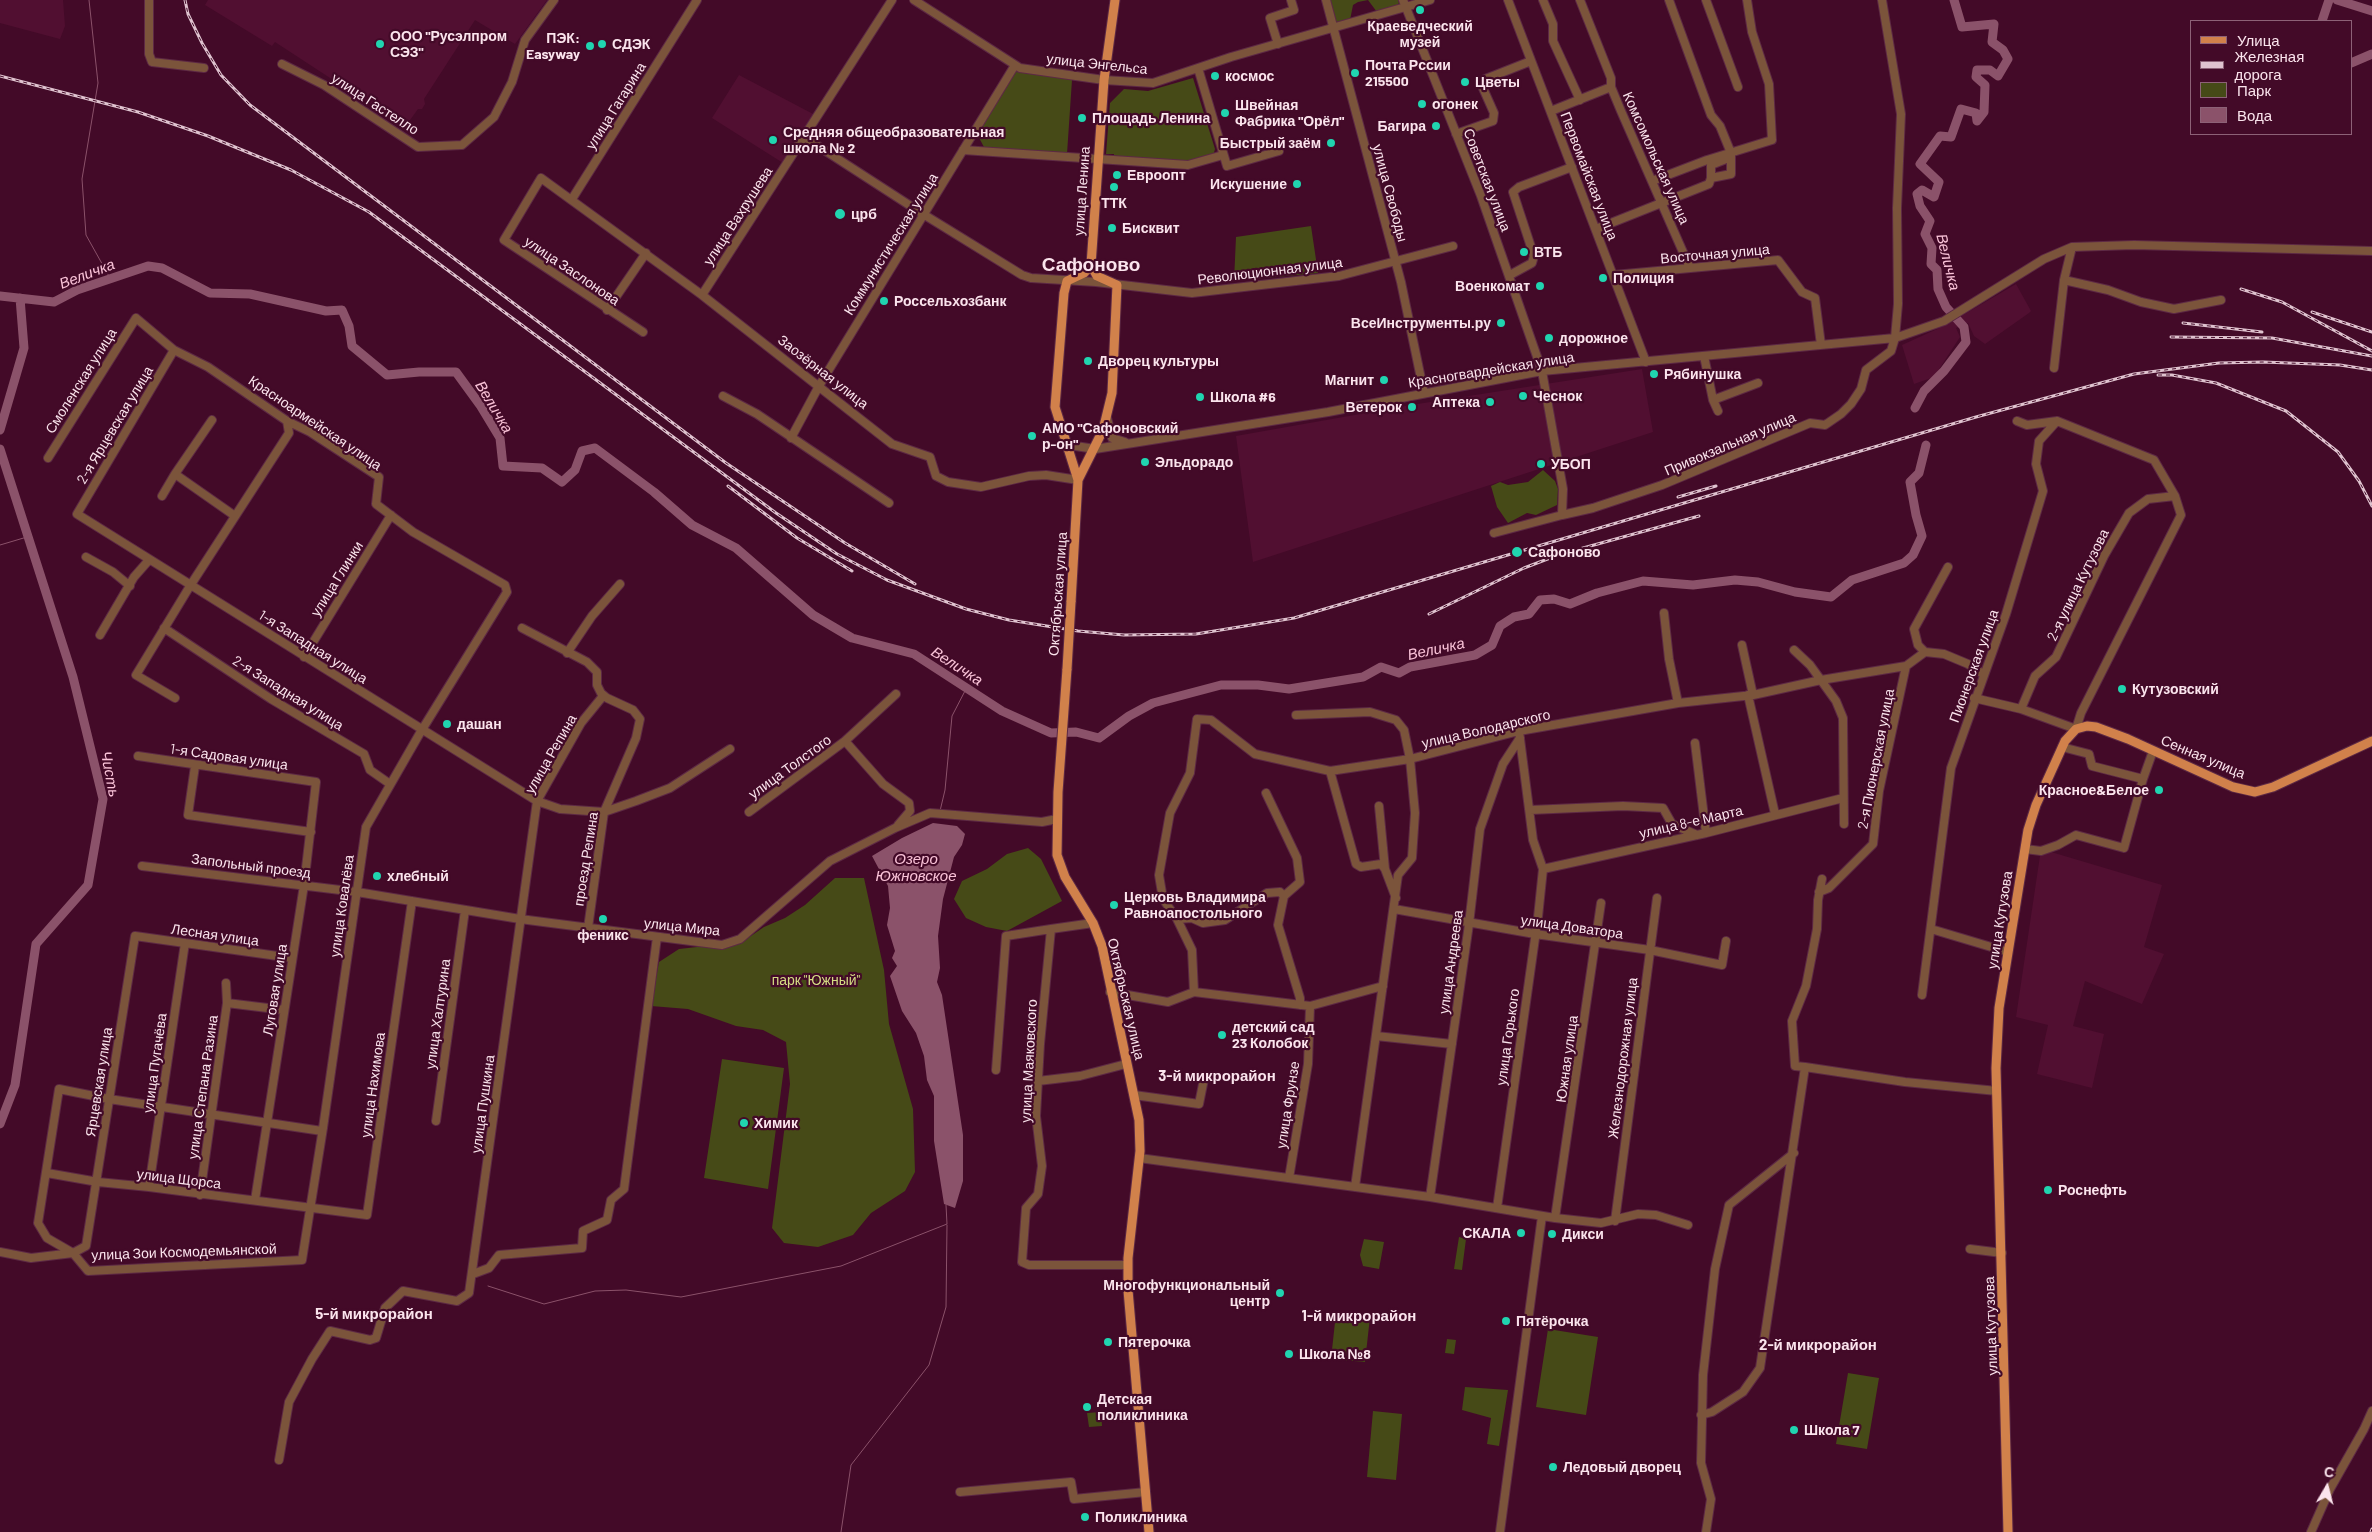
<!DOCTYPE html>
<html>
<head>
<meta charset="utf-8">
<style>
  body { margin:0 }
  #map { position:relative; width:2372px; height:1532px; overflow:hidden; background:#430a28; font-family:Barlow,sans-serif }
  canvas { display:block }
  .legend { position:absolute; left:2190px; top:20px; width:162px; height:115px; box-sizing:border-box; background:#430a28; border:1px solid #8d6177; margin:0; padding:6px 9px; list-style:none; font-size:15px; color:#fbe4ed }
  .legend li { display:flex; align-items:center; gap:10px; height:25px }
  .legend b { width:25px; border:1px solid #8d6177 }
  .north { position:absolute; left:2302px; top:1462px; width:50px; height:50px; -webkit-text-stroke:4px #430a28; paint-order:stroke; rotate:8deg; font-size:14px; font-weight:700; line-height:20px; text-align:center; color:#fbe4ed }
  .north::after { content:''; display:block; margin:auto; width:18px; height:22px; background:#fbe4ed; clip-path:polygon(50% 0,100% 100%,50% 72%,0 100%) }
</style>
</head>
<body>
<div id="map">
<canvas width="2372" height="1532"></canvas>
<ul class="legend">
<li><b style="height:6px;background:#d1814b"></b>Улица</li>
<li><b style="height:6px;background:#dfc3cf"></b>Железная дорога</li>
<li><b style="height:14px;background:#464a17"></b>Парк</li>
<li><b style="height:14px;background:#8b526a"></b>Вода</li>
</ul>
<div class="north">С</div>
</div>
<script>
const context = document.querySelector('canvas').getContext('2d');
context.lineJoin = 'round';
function paint(path, color) { context.fillStyle = color; context.fill(path, 'evenodd'); }
const toPath = rows => new Path2D(rows.map(r => 'M' + r).join(''));
function trace(path, color, width, dash) { context.strokeStyle = color; context.lineWidth = width; context.lineCap = dash ? 'butt' : 'round'; context.setLineDash(dash || []); context.stroke(path); }
function drawText(font, color, halo, rows, align = 'center') {
  context.font = font + ' Barlow,sans-serif'; context.lineWidth = 4.5; context.setLineDash([]); context.textBaseline = 'middle'; context.strokeStyle = halo; context.fillStyle = color; for (const [text, x, y, turn = 0] of rows) {
    context.save(); context.translate(x, y); context.rotate((+turn || 0) * Math.PI / 180); context.textAlign = isNaN(turn) ? turn : align; if (halo) context.strokeText(text, 0, 0); context.fillText(text, 0, 0); context.restore();
  }
}
paint(toPath([
  [0,0,63,0,65,26,60,39,0,23],
  [208,0,547,0,515,44,475,20,424,99,425,104,422,109,418,109,405,127,275,42,272,46,205,5],
  [739,75,815,115,783,163,712,118],
  [2016,284,2031,311,2029,313,1985,344,1974,336,1968,323,1956,328,1960,337,1934,377,1914,384,1902,345,1946,325],
  [1642,369,1653,432,1253,562,1236,436,1411,405],
  [2041,849,2162,885,2144,947,2164,954,2142,1004,2085,981,2073,1026,2104,1034,2092,1088,2037,1074,2048,1025,2016,1017]
]), '#510f31');
paint(toPath([
  [1328,0,1398,0,1399,3,1397,6,1377,12,1368,0,1358,2,1353,5,1350,20,1335,24],
  [1015,70,1072,80,1067,154,985,149,976,132],
  [1193,78,1215,149,1213,156,1190,162,1114,157,1114,154,1106,154,1110,103,1124,89,1148,91],
  [1311,226,1318,273,1234,281,1236,237],
  [1543,470,1555,481,1558,489,1557,505,1536,515,1527,513,1508,523,1497,507,1491,486,1500,482,1508,485,1528,482],
  [1028,848,1041,859,1062,901,1007,931,986,927,966,918,954,899,962,881,987,869,1007,854],
  [835,878,864,878,884,970,889,1024,913,1109,915,1172,905,1191,871,1213,853,1235,818,1247,784,1243,772,1228,790,1084,786,1042,763,1030,736,1026,688,1009,651,1006,659,962,679,949,742,942,764,927,785,918,805,905],
  [722,1059,784,1068,768,1189,704,1178],
  [1459,1237,1466,1239,1462,1270,1454,1269],
  [1364,1239,1384,1242,1379,1269,1363,1266,1360,1255],
  [1336,1313,1370,1317,1365,1362,1331,1359],
  [1548,1329,1598,1337,1586,1415,1536,1407],
  [1447,1339,1456,1340,1454,1354,1445,1353],
  [1848,1373,1879,1378,1867,1449,1836,1444],
  [1465,1387,1508,1390,1499,1446,1487,1444,1491,1418,1462,1410],
  [1373,1411,1402,1414,1396,1480,1367,1477],
  [1101,1412,1102,1426,1089,1427,1087,1413]
]), '#464a17');
paint(toPath([
  [933,823,957,826,965,834,962,845,954,857,943,899,938,936,940,968,937,982,942,995,963,1135,963,1181,955,1208,944,1204,934,1141,934,1096,927,1080,924,1056,916,1033,902,1011,890,976,897,966,892,958,895,951,887,925,890,908,888,886,872,856,902,838]
]), '#8b526a');
trace(toPath([
  [89,0,98,83,82,179,86,235,110,278],
  [0,545,27,537],
  [940,811,945,790,952,716,966,689],
  [488,1286,544,1304,595,1291,626,1290,681,1297,841,1266,947,1224,946,1205],
  [841,1532,851,1465,929,1365,946,1307,947,1225]
]), '#8b526a', 1);
trace(toPath([
  [2337,0,2372,11],
  [2322,21,2329,0],
  [2351,63,2372,54],
  [0,296,54,302,77,290,148,266,162,268,210,293,250,294,326,311,342,310,349,326,352,346,387,375,419,372,456,372,480,405,500,438,503,466,542,468,562,482,575,470,582,451,595,448,654,492,692,525,736,548,813,615,852,638,914,654,1002,711,1051,733,1076,732,1099,738,1129,716,1153,703,1221,685,1258,685,1289,689,1363,677,1381,667,1399,673,1410,667,1475,655,1492,645,1500,626,1514,617,1529,614,1540,600,1554,599,1570,604,1597,593,1643,581,1693,585,1735,580,1758,582,1795,592,1831,597,1852,580,1904,563,1913,555,1922,536,1916,515,1910,482,1919,473,1926,445],
  [1915,408,1924,391,1944,371,1966,342,1964,327,1946,307,1938,289,1937,270,1931,264,1932,248,1925,234,1930,221,1920,206,1917,194,1922,190,1934,197,1939,182,1920,164,1940,136,1951,137,1961,109,1976,113,1977,121,1984,112,1985,85,1976,77,1977,70,1990,70,1998,76,2008,59,2003,50,1992,42,1994,24,1962,27,1954,0],
  [0,430,24,348,20,298],
  [0,449,73,677,103,799,88,885,36,944,15,1085,0,1124]
]), '#8b526a', 9);
const minor = toPath([
  [149,0,149,54,152,62,204,68],
  [914,0,1020,68,1104,80,1153,83,1231,57,1430,0],
  [1326,0,1401,282,1424,393],
  [1403,0,1481,196,1542,371,1563,489,1562,515,1494,533],
  [1508,0,1646,362],
  [1543,0,1553,24,1553,41,1580,100],
  [1580,0,1611,78,1611,87,1621,111,1690,268],
  [1669,0,1711,115,1720,126,1731,153],
  [1706,0,1738,87],
  [1278,44,1270,18,1294,10,1291,0],
  [282,64,324,85,418,147,462,145,494,117,512,82,525,40,554,0],
  [1198,68,1227,166,1279,151],
  [1551,111,1611,87],
  [1456,134,1493,121,1494,113,1482,86,1483,80,1531,61],
  [804,137,923,214,1022,275,1031,278,1096,282,1192,293,1339,276,1453,246],
  [963,150,1188,165,1223,155],
  [1652,181,1707,160,1772,140,1769,84,1752,32,1747,0],
  [572,199,697,0],
  [1596,229,1709,184,1711,178,1731,174,1731,153,1726,159,1711,165,1711,178],
  [2072,247,2064,280,2108,290,2141,302,2174,309,2221,300],
  [1510,275,1532,263,1534,256,1513,192,1519,187,1572,167],
  [1614,275,1778,260,1802,292,1815,298,1821,345],
  [702,295,892,0],
  [607,310,646,253],
  [643,332,504,240,541,178,702,295,892,444,930,457,936,476,948,482,981,487,1029,476,1046,475,1078,480],
  [174,350,77,514,537,801,560,809,604,812,636,801,670,788,730,749],
  [1704,356,1713,400,1718,411],
  [2054,368,2064,280],
  [723,396,757,414,889,503],
  [1713,400,1758,383],
  [1107,418,1112,438,1125,442],
  [212,420,175,474,235,516],
  [791,438,819,386,1015,65],
  [1069,445,1095,449,1328,412,1542,371,1895,338,1944,321,2044,259,2072,247,2134,245,2372,251],
  [48,458,136,318,174,350,208,367,287,421,310,432,379,477,376,504,413,532,505,585,507,592,420,733,366,827,323,1128,302,1260,88,1271,73,1253,47,1238,38,1223,59,1089,109,1099,322,1131],
  [162,496,175,474],
  [1562,515,1593,508,1662,485,1810,423,1825,425,1841,414,1851,404,1861,389,1866,370,1891,351,1895,338,1898,304,1897,208,1901,114,1882,0],
  [86,557,113,572,130,586],
  [1948,567,1914,629,1918,645,1925,652,1944,654,1968,664,1983,674],
  [1664,613,1669,659,1678,703],
  [164,628,271,699,364,754,370,770,390,784],
  [522,628,587,662,597,672,597,685,601,693,607,698,633,710,640,719,636,738,604,812,588,928],
  [100,635,134,577,149,560],
  [1742,645,1753,695],
  [1794,650,1810,665,1836,701,1843,718,1844,824],
  [567,653,592,616,620,584],
  [304,657,391,515],
  [1748,695,1775,814],
  [175,698,136,675,190,586,289,433,287,421],
  [1974,698,2021,709,2076,729,2081,713,2181,515,2175,496,2154,460,2057,421,2027,425,2017,421],
  [2021,709,2035,676,2056,657,2104,556,2129,513,2148,499,2175,496],
  [1296,715,1370,712,1396,720,1404,730,1410,759,1415,813,1412,858,1398,875,1355,1187],
  [845,741,883,784,909,803,910,811,898,825],
  [1695,743,1706,833],
  [2062,747,2089,754,2092,766,2143,779,2153,751],
  [138,756,316,782,304,885,255,1200],
  [195,766,188,815,311,832],
  [1330,771,1356,864,1361,867,1381,864,1385,869,1396,898],
  [1266,793,1297,858,1300,882,1284,896,1278,925,1300,998,1300,1005],
  [1379,806,1385,869],
  [1530,810,1623,806,1663,808,1672,824,1697,835],
  [749,812,845,741,896,694],
  [2025,849,2041,851,2058,845,2076,835,2124,848,2143,779],
  [142,866,357,892,520,919,722,945,740,939,830,861,895,828,930,813,1042,822,1057,819],
  [1543,869,1706,833,1843,798],
  [1819,892,1829,888,1873,844,1879,791,1906,666],
  [1394,909,1535,934,1650,950,1722,965,1726,941],
  [1177,919,1192,918,1203,923,1225,920,1267,893,1280,892,1284,896],
  [1093,923,1051,929,1040,1044,1036,1116,1042,1166,1038,1194,1026,1208,1022,1262,1029,1265,1128,1265],
  [1931,929,2008,952],
  [1110,992,1168,1002,1194,992,1310,1006,1383,986],
  [1194,992,1192,950,1177,919,1163,899,1159,875,1170,813,1190,773,1197,719,1211,720,1255,754,1330,771,1410,759,1519,731,1678,703,1753,695,1821,680,1906,666,1925,652],
  [1922,995,1951,768,2006,614,2043,491,2036,464,2039,441,2057,421],
  [227,1003,284,1010],
  [1376,1036,1452,1044],
  [1805,1067,1795,1066,1792,1021,1806,986,1817,929,1818,900,1822,879],
  [996,1070,1006,936,1051,929],
  [1038,1081,1080,1076,1126,1064],
  [1134,1095,1199,1104,1204,1079],
  [436,1121,465,910],
  [1139,1158,1430,1197,1555,1218,1601,1223,1638,1214,1656,1215,1688,1225],
  [47,1173,98,1182,149,1187,367,1215,412,901],
  [1289,1178,1308,1064,1310,1006],
  [149,1187,185,943],
  [200,1195,227,1003,226,983],
  [1430,1197,1469,924,1480,829,1503,764,1520,738],
  [1497,1208,1538,917,1543,869,1533,840,1519,731],
  [1555,1218,1601,903],
  [1615,1221,1657,898],
  [1970,1249,2002,1253],
  [0,1252,31,1258,73,1253,86,1246,135,936,292,958],
  [473,1274,489,1268,499,1255,582,1248,583,1231,607,1220,611,1200,624,1189,657,937],
  [1701,1415,1712,1412,1743,1392,1760,1368,1805,1067,1905,1082,1997,1091],
  [279,1460,289,1402,312,1359,330,1331,370,1340,376,1338,385,1308,403,1291,457,1301,469,1293,537,801,581,723,603,696],
  [960,1492,1071,1482,1074,1499,1146,1492],
  [1500,1532,1542,1216],
  [1706,1532,1711,1499,1701,1463,1703,1375,1715,1269,1729,1205,1794,1153],
  [2311,1532,2330,1489,2364,1429,2372,1411]
]);
const major = toPath([
  [1078,480,1103,430,1112,393,1117,285,1097,276,1091,265],
  [1071,602,1078,480,1055,407,1064,293,1067,281,1084,273,1091,265,1104,80,1115,0],
  [1067,669,1058,792,1057,855,1065,877,1093,923,1102,946,1139,1120,1140,1151,1128,1258,1128,1290,1149,1532],
  [2008,1532,1996,1068,1999,1008,2028,830,2036,805,2065,741,2076,729,2087,726,2096,727,2128,739,2233,787,2255,792,2273,787,2372,741]
]);
trace(minor, '#5d2944', 10);
trace(major, '#5d2944', 11);
trace(minor, '#7b543b', 8);
trace(major, '#d1814b', 9);
const rail = toPath([
  [185,0,188,14,202,43,221,75,250,105,726,463,845,543,915,584],
  [0,76,138,112,208,136,291,170,369,212,776,513,837,554,887,580,966,609,1009,620,1078,631,1124,635,1196,634,1294,618,1976,417,2134,374,2219,363,2263,362,2340,365,2372,370],
  [2241,289,2282,302,2372,351],
  [2312,312,2372,332],
  [2183,323,2262,332],
  [2171,337,2272,338,2372,356],
  [2158,375,2172,375,2216,383,2286,411,2338,452,2359,481,2372,506],
  [728,486,797,538,852,571],
  [1678,497,1716,486],
  [1565,553,1699,516],
  [1429,614,1524,568,1558,555],
  [2371,1532,2372,1529]
]);
trace(rail, '#dfc3cf', 3);
trace(rail, '#430a28', 1, [4]);
const majorBridge = toPath([
  [1067,669,1071,602]
]);
trace(majorBridge, '#5d2944', 11, []);
trace(majorBridge, '#d1814b', 9);
for (const [x, y, r, color] of [
  [1420,10,5,"#20d5b0"],
  [380,44,5,"#20d5b0"],
  [602,44,5,"#20d5b0"],
  [590,46,5,"#20d5b0"],
  [1355,73,5,"#20d5b0"],
  [1215,76,5,"#20d5b0"],
  [1465,82,5,"#20d5b0"],
  [1422,104,5,"#20d5b0"],
  [1225,113,5,"#20d5b0"],
  [1082,118,5,"#20d5b0"],
  [1436,126,5,"#20d5b0"],
  [773,140,5,"#20d5b0"],
  [1331,143,5,"#20d5b0"],
  [1117,175,5,"#20d5b0"],
  [1297,184,5,"#20d5b0"],
  [1114,187,5,"#20d5b0"],
  [840,214,6,"#20d5b0"],
  [1112,228,5,"#20d5b0"],
  [1524,252,5,"#20d5b0"],
  [1603,278,5,"#20d5b0"],
  [1540,286,5,"#20d5b0"],
  [884,301,5,"#20d5b0"],
  [1501,323,5,"#20d5b0"],
  [1549,338,5,"#20d5b0"],
  [1088,361,5,"#20d5b0"],
  [1654,374,5,"#20d5b0"],
  [1384,380,5,"#20d5b0"],
  [1523,396,5,"#20d5b0"],
  [1200,397,5,"#20d5b0"],
  [1490,402,5,"#20d5b0"],
  [1412,407,5,"#20d5b0"],
  [1032,436,5,"#20d5b0"],
  [1145,462,5,"#20d5b0"],
  [1541,464,5,"#20d5b0"],
  [1517,552,6,"#20d5b0"],
  [2122,689,5,"#20d5b0"],
  [447,724,5,"#20d5b0"],
  [2159,790,5,"#20d5b0"],
  [377,876,5,"#20d5b0"],
  [1114,905,5,"#20d5b0"],
  [603,919,5,"#20d5b0"],
  [1222,1035,5,"#20d5b0"],
  [744,1123,5,"#20d5b0"],
  [2048,1190,5,"#20d5b0"],
  [1521,1233,5,"#20d5b0"],
  [1552,1234,5,"#20d5b0"],
  [1280,1293,5,"#20d5b0"],
  [1506,1321,5,"#20d5b0"],
  [1108,1342,5,"#20d5b0"],
  [1289,1354,5,"#20d5b0"],
  [1087,1407,5,"#20d5b0"],
  [1794,1430,5,"#20d5b0"],
  [1553,1467,5,"#20d5b0"],
  [1085,1517,5,"#20d5b0"]
]) { const dot = new Path2D(); dot.arc(x, y, r, 0, 2 * Math.PI); context.fillStyle = color; context.fill(dot); trace(dot, '#430a28', 2); }
drawText('bold 14px', '#fbe4ed', '#430a28', [
  ["Краеведческий",1420,26,"center"],
  ["музей",1420,42,"center"],
  ["ООО \"Русэлпром",390,36],
  ["СЭЗ\"",390,52],
  ["ПЭК:",580,38,"right"],
  ["Easyway",580,54,"right"],
  ["СДЭК",612,44],
  ["Почта Рссии",1365,65],
  ["215500",1365,81],
  ["космос",1225,76],
  ["Цветы",1475,82],
  ["огонек",1432,104],
  ["Швейная",1235,105],
  ["Фабрика \"Орёл\"",1235,121],
  ["Площадь Ленина",1092,118],
  ["Багира",1426,126,"right"],
  ["Средняя общеобразовательная",783,132],
  ["школа № 2",783,148],
  ["Быстрый заём",1321,143,"right"],
  ["Евроопт",1127,175],
  ["Искушение",1287,184,"right"],
  ["ТТК",1114,203,"center"],
  ["црб",851,214],
  ["Бисквит",1122,228],
  ["ВТБ",1534,252],
  ["Полиция",1613,278],
  ["Военкомат",1530,286,"right"],
  ["Россельхозбанк",894,301],
  ["ВсеИнструменты.ру",1491,323,"right"],
  ["дорожное",1559,338],
  ["Дворец культуры",1098,361],
  ["Рябинушка",1664,374],
  ["Магнит",1374,380,"right"],
  ["Чеснок",1533,396],
  ["Школа #6",1210,397],
  ["Аптека",1480,402,"right"],
  ["Ветерок",1402,407,"right"],
  ["АМО \"Сафоновский",1042,428],
  ["р-он\"",1042,444],
  ["Эльдорадо",1155,462],
  ["УБОП",1551,464],
  ["Сафоново",1528,552],
  ["Кутузовский",2132,689],
  ["дашан",457,724],
  ["Красное&Белое",2149,790,"right"],
  ["хлебный",387,876],
  ["Церковь Владимира",1124,897],
  ["Равноапостольного",1124,913],
  ["феникс",603,935,"center"],
  ["детский сад",1232,1027],
  ["23 Колобок",1232,1043],
  ["Химик",754,1123],
  ["Роснефть",2058,1190],
  ["СКАЛА",1511,1233,"right"],
  ["Дикси",1562,1234],
  ["Многофункциональный",1270,1285,"right"],
  ["центр",1270,1301,"right"],
  ["Пятёрочка",1516,1321],
  ["Пятерочка",1118,1342],
  ["Школа №8",1299,1354],
  ["Детская",1097,1399],
  ["поликлиника",1097,1415],
  ["Школа 7",1804,1430],
  ["Ледовый дворец",1563,1467],
  ["Поликлиника",1095,1517]
], 'left');
drawText('14px', '#fbe4ed', '#430a28', [
  ["улица Энгельса",1097,64,6],
  ["улица Гастелло",375,104,33],
  ["улица Гагарина",616,106,-58],
  ["Комсомольская улица",1656,158,66],
  ["Первомайская улица",1589,176,69],
  ["Советская улица",1487,180,69],
  ["улица Ленина",1082,191,-86],
  ["улица Свободы",1390,193,75],
  ["улица Вахрушева",738,216,-57],
  ["Коммунистическая улица",891,244,-58],
  ["Восточная улица",1715,254,-5],
  ["улица Заслонова",572,271,34],
  ["Революционная улица",1270,271,-7],
  ["Красногвардейская улица",1491,370,-9],
  ["Заозёрная улица",823,372,38],
  ["Смоленская улица",81,381,-58],
  ["Красноармейская улица",315,423,34],
  ["2-я Ярцевская улица",115,425,-59],
  ["Привокзальная улица",1730,444,-23],
  ["улица Глинки",337,579,-58],
  ["2-я улица Кутузова",2078,585,-64],
  ["Октябрьская улица",1058,594,-86],
  ["1-я Западная улица",313,647,32],
  ["Пионерская улица",1974,666,-70],
  ["2-я Западная улица",288,693,32],
  ["улица Володарского",1486,729,-13],
  ["улица Репина",551,754,-60],
  ["1-я Садовая улица",229,757,8],
  ["Сенная улица",2203,757,23],
  ["2-я Пионерская улица",1876,759,-79],
  ["улица Толстого",790,767,-36],
  ["улица 8-е Марта",1691,822,-13],
  ["проезд Репина",586,859,-81],
  ["Запольный проезд",251,866,7],
  ["улица Ковалёва",342,906,-82],
  ["улица Кутузова",2000,920,-81],
  ["улица Мира",682,927,6],
  ["улица Доватора",1572,927,8],
  ["Лесная улица",215,935,8],
  ["улица Андреева",1451,962,-82],
  ["Луговая улица",275,990,-81],
  ["Октябрьская улица",1126,999,77],
  ["улица Халтурина",438,1014,-82],
  ["улица Горького",1508,1037,-82],
  ["Железнодорожная улица",1623,1058,-83],
  ["Южная улица",1567,1059,-82],
  ["улица Маяковского",1029,1061,-87],
  ["улица Пугачёва",155,1063,-82],
  ["Ярцевская улица",99,1082,-81],
  ["улица Нахимова",373,1085,-82],
  ["улица Степана Разина",203,1087,-82],
  ["улица Пушкина",483,1104,-82],
  ["улица Фрунзе",1288,1105,-81],
  ["улица Щорса",179,1179,7],
  ["улица Зои Космодемьянской",184,1252,-2],
  ["улица Кутузова",1991,1326,-92]
]);
drawText('14px', '#d4dd84', '#430a28', [
  ["парк \"Южный\"",816,980]
]);
drawText('italic 15px', '#fac3d8', '#430a28', [
  ["Величка",1948,262,76],
  ["Величка",87,274,-21],
  ["Величка",494,407,59],
  ["Величка",1436,649,-12],
  ["Величка",957,666,33],
  ["Чисть",110,774,79],
  ["Озеро",916,859],
  ["Южновское",916,876]
]);
drawText('bold 15px', '#fbe4ed', '#430a28', [
  ["3-й микрорайон",1217,1076],
  ["5-й микрорайон",374,1314],
  ["1-й микрорайон",1359,1316],
  ["2-й микрорайон",1818,1345]
]);
drawText('bold 19px', '#fbe4ed', '#430a28', [
  ["Сафоново",1091,265]
]);
</script>
</body>
</html>
